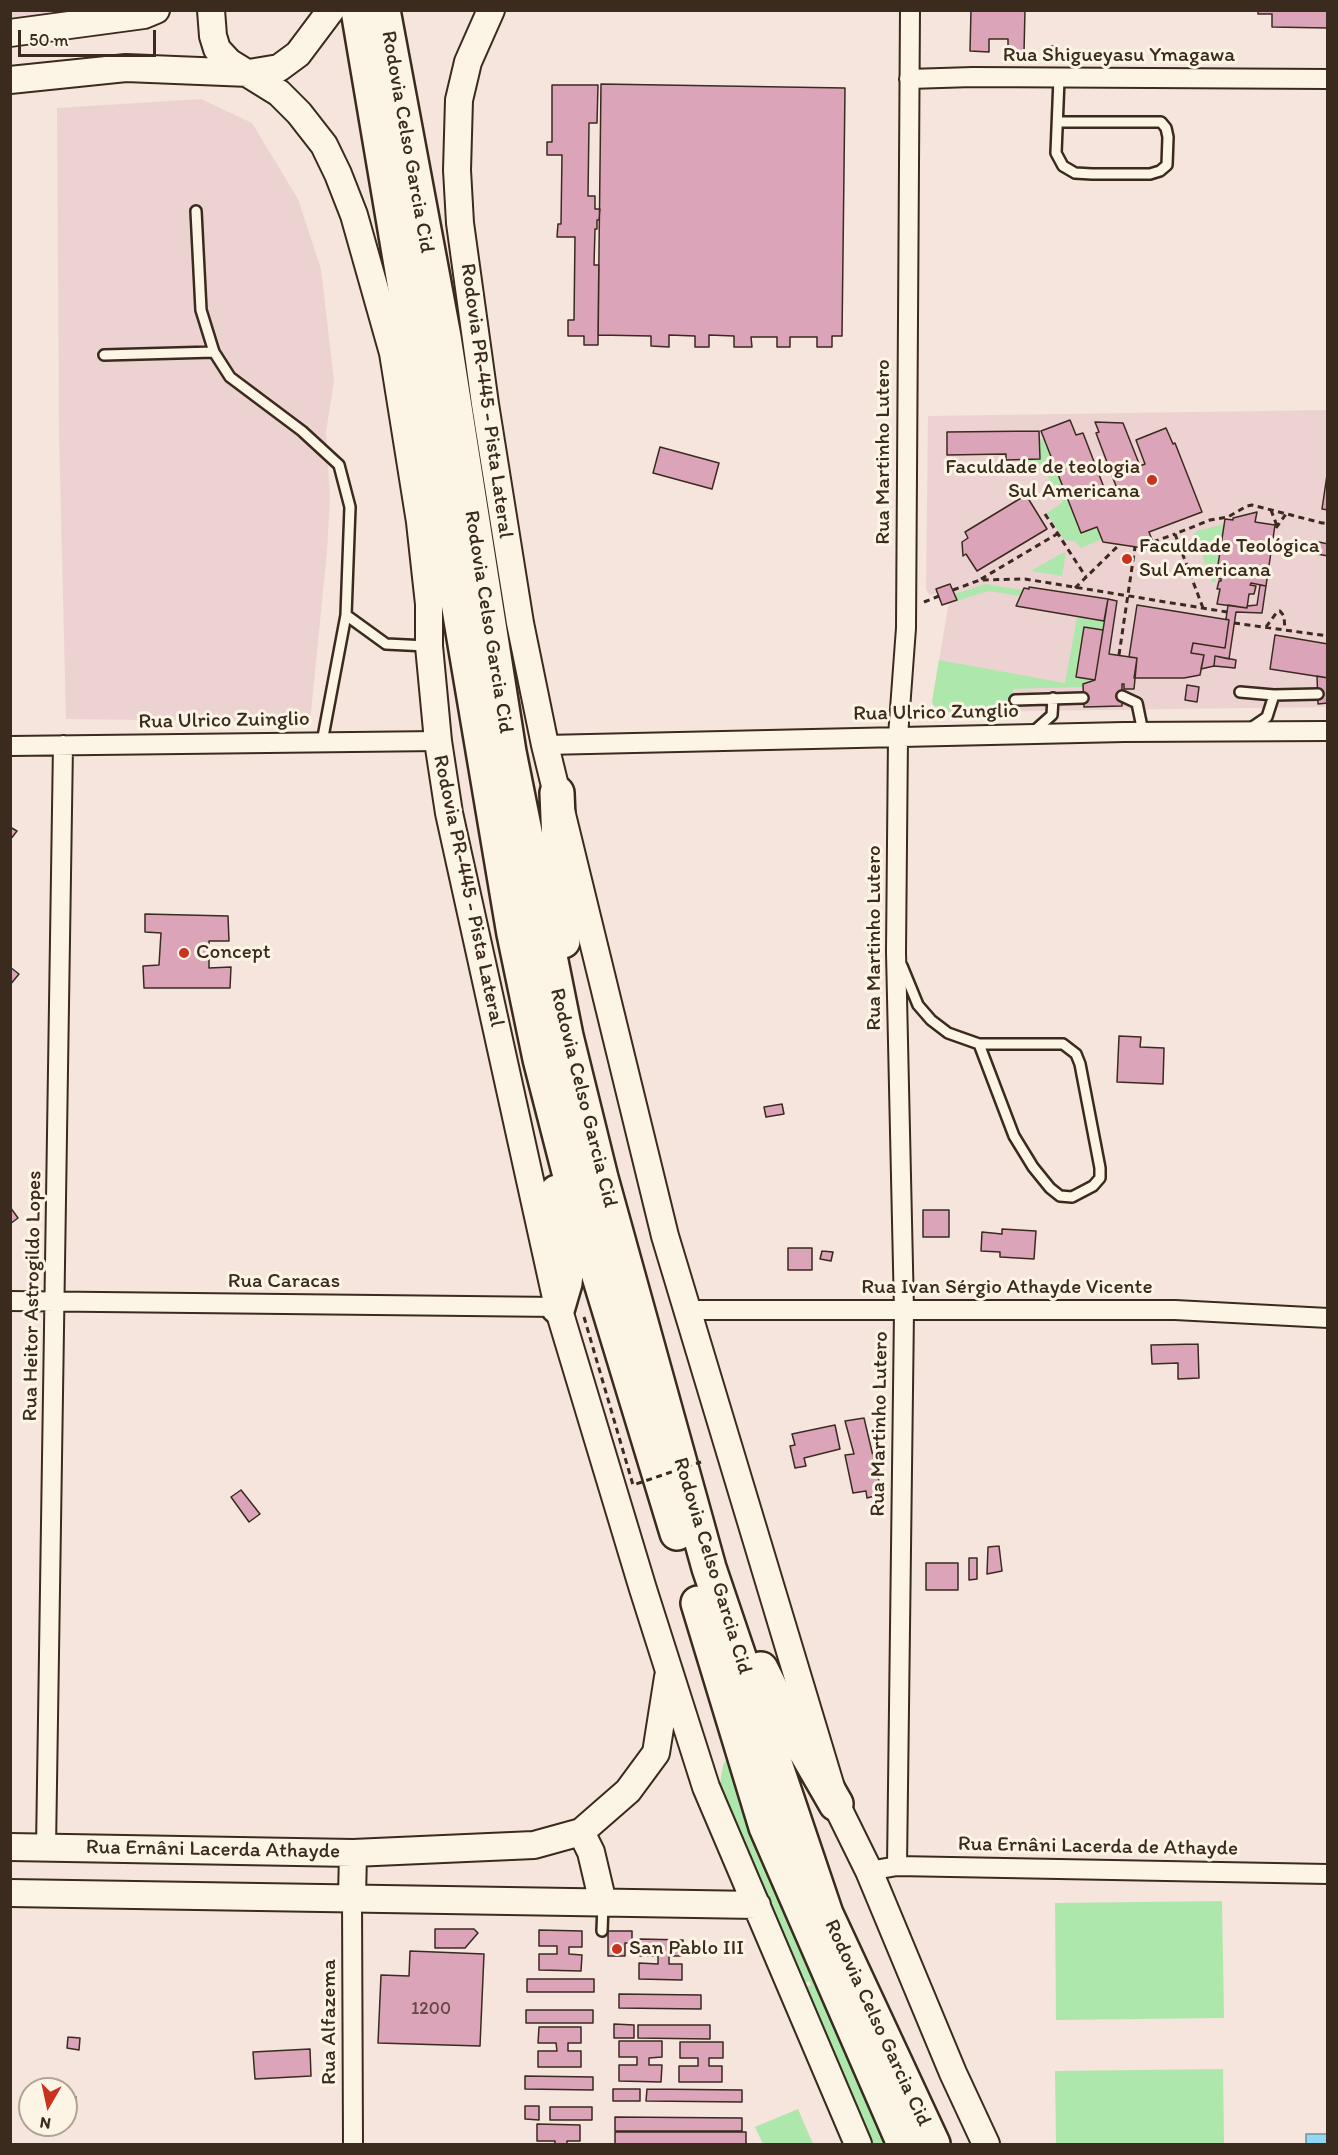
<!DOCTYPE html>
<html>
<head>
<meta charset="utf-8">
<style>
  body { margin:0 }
  #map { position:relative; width:1338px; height:2155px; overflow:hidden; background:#f5e5dc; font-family:Itim,sans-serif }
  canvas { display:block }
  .frame { position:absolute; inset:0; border:12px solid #3b2a1e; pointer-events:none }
  .north { position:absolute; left:18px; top:2077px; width:60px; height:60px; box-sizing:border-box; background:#fcf5e5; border:2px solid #afa495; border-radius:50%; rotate:189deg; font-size:16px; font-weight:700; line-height:24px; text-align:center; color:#3b2a1e }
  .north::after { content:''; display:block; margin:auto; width:21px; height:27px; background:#c8321e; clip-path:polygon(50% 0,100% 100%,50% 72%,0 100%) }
  .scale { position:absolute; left:18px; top:30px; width:138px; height:27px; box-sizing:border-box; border:3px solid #3b2a1e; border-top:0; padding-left:8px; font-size:18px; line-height:21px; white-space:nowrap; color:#3b2a1e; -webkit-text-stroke:4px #fcf5e5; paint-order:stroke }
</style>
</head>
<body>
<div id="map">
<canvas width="1338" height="2155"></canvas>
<div class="frame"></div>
<div class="north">N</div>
<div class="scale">50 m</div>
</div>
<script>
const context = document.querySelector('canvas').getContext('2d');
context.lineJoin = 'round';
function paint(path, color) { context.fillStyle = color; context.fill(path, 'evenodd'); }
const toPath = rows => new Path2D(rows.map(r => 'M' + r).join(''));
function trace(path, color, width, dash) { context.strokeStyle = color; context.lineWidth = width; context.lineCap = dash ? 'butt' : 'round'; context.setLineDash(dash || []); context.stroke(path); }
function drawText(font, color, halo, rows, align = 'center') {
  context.font = font + ' Itim,sans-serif'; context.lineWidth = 6; context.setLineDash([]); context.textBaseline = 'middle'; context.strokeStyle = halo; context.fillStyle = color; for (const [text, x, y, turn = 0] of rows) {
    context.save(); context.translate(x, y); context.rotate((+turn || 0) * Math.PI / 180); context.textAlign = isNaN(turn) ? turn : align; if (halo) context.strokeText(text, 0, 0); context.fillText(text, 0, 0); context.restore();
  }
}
paint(toPath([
  [11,11,116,11,11,20],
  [201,99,252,123,298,199,321,269,334,381,326,432,330,498,327,551,310,722,66,719,59,434,57,108],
  [1327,410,1327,707,950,712,943,712,934,706,932,702,949,602,945,591,930,595,926,590,928,416]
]), '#edd2d2');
paint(toPath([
  [1039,439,1044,439,1081,533,1097,527,1102,539,1081,548,1075,541,1064,540,1047,513,1063,502,1040,464,1028,472,1022,468,1021,460,1040,459],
  [1224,524,1216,578,1215,583,1212,582,1194,534,1197,531],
  [1062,553,1066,553,1062,576,1031,571],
  [985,584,1023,590,1020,596,988,591,957,601,955,594],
  [1077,617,1104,621,1103,630,1084,627,1076,676,1095,680,1083,684,1083,687,1013,689,1014,711,944,712,934,706,932,702,939,660,1065,683],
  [734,1754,896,2144,868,2144,804,1988,811,1985,809,1981,803,1984,799,1983,720,1784,723,1765,726,1760],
  [1222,1901,1224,2018,1056,2020,1055,1903],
  [1223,2069,1224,2144,1056,2144,1055,2071],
  [798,2109,813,2144,763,2144,755,2127]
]), '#aee7ac');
const water = toPath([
  [1306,2134,1327,2134,1327,2144,1306,2144,1306,2134]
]);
paint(water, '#91d9f2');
trace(water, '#6f939d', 1.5);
const building = toPath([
  [971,10,1025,10,1024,52,1008,52,1008,39,989,39,989,52,970,51,971,10],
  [1258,10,1328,10,1328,28,1272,27,1272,14,1258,14,1258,10],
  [1051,46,1059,46,1060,52,1052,53,1051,46],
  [601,84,845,88,842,336,832,336,832,347,817,347,817,337,790,337,790,347,777,347,777,337,751,337,752,347,734,347,734,336,709,335,709,347,695,347,695,336,669,335,669,347,651,346,651,336,598,335,601,84],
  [552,85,598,85,597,123,589,123,588,196,595,196,595,209,600,209,599,220,597,220,597,229,595,229,594,265,599,265,598,345,584,345,584,336,568,336,568,320,574,320,575,237,557,237,558,224,561,224,562,155,547,155,547,142,552,142,552,85],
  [1070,420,1076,435,1083,433,1108,498,1119,494,1096,433,1099,432,1095,422,1123,423,1140,466,1145,464,1136,440,1166,428,1173,444,1175,443,1202,512,1149,532,1156,550,1103,542,1097,527,1081,533,1041,431,1070,420],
  [1039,431,1040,459,1006,460,1006,454,947,455,947,432,1039,431],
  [660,447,719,463,712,489,653,473,660,447],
  [1328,468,1328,510,1322,509,1328,468],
  [1026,495,1047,529,977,571,966,554,963,556,962,542,968,538,965,532,1026,495],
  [1257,512,1255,522,1275,525,1266,586,1251,583,1250,585,1256,586,1254,594,1249,594,1247,608,1217,604,1220,589,1217,589,1219,581,1221,581,1221,579,1216,578,1225,519,1233,520,1233,518,1257,512],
  [1319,542,1328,544,1328,556,1317,554,1319,542],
  [950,584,957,600,942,605,936,589,950,584],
  [1260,585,1266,586,1262,613,1236,612,1229,659,1215,656,1214,666,1201,669,1204,655,1191,653,1193,643,1225,648,1229,620,1226,619,1228,605,1247,608,1247,606,1257,605,1260,585],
  [1029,587,1108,599,1104,621,1016,606,1024,588,1029,589,1029,587],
  [1108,599,1117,601,1109,654,1137,658,1134,689,1124,689,1124,684,1122,684,1122,706,1084,707,1083,684,1095,680,1108,599],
  [1137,605,1229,620,1225,648,1193,643,1191,653,1204,655,1200,675,1184,678,1134,678,1137,658,1129,657,1137,605],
  [1084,627,1103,630,1095,680,1076,677,1084,627],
  [1275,635,1328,644,1328,678,1270,669,1275,635],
  [1215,656,1236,660,1235,668,1214,666,1215,656],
  [1317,676,1328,678,1328,703,1318,704,1317,676],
  [1187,685,1199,687,1197,702,1185,700,1187,685],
  [10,827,17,831,10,840,10,827],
  [145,914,228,916,229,941,209,941,209,968,231,967,230,988,144,988,143,966,159,965,161,933,145,932,145,914],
  [10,967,19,974,10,985,10,967],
  [1119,1036,1141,1037,1140,1047,1164,1048,1163,1084,1117,1082,1119,1036],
  [782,1104,784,1114,766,1117,764,1107,782,1104],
  [10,1207,18,1218,10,1224,10,1207],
  [923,1210,949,1210,949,1237,923,1237,923,1210],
  [1002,1229,1036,1231,1034,1259,1000,1257,1000,1252,981,1251,982,1232,1002,1234,1002,1229],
  [788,1248,812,1248,812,1270,788,1270,788,1248],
  [822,1251,833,1252,831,1261,820,1259,822,1251],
  [1198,1344,1199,1378,1178,1379,1178,1363,1152,1364,1151,1345,1198,1344],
  [864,1418,882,1494,867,1498,866,1491,853,1493,845,1455,854,1454,845,1421,864,1418],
  [835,1425,840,1449,804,1458,806,1466,795,1468,790,1446,795,1445,792,1434,835,1425],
  [241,1490,260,1514,249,1522,231,1497,241,1490],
  [999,1546,1002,1571,987,1574,988,1547,999,1546],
  [969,1558,977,1558,977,1579,969,1580,969,1558],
  [926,1563,958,1563,958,1590,926,1590,926,1563],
  [435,1929,474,1929,478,1933,465,1948,435,1948,435,1929],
  [539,1930,582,1931,582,1947,569,1947,569,1954,582,1955,581,1971,539,1970,539,1954,557,1954,557,1946,539,1946,539,1930],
  [608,1931,632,1931,632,1943,625,1943,625,1956,608,1956,608,1931],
  [640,1939,683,1940,683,1956,669,1956,669,1964,682,1964,682,1980,639,1979,639,1963,658,1964,658,1956,640,1956,640,1939],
  [410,1951,484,1954,480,2046,378,2043,381,1975,409,1976,410,1951],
  [527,1979,594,1979,594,1992,527,1992,527,1979],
  [619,1994,701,1995,701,2009,619,2008,619,1994],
  [526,2010,593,2010,593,2023,526,2023,526,2010],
  [614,2024,634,2025,634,2038,614,2038,614,2024],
  [638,2025,710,2025,710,2039,638,2038,638,2025],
  [539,2027,581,2027,581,2043,568,2043,568,2051,581,2051,581,2067,538,2067,538,2051,557,2051,556,2043,538,2043,539,2027],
  [68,2037,80,2038,79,2050,67,2048,68,2037],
  [619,2041,662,2041,662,2057,649,2058,649,2065,662,2065,661,2082,619,2081,619,2065,637,2065,637,2057,619,2057,619,2041],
  [680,2042,723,2042,723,2058,709,2058,709,2066,722,2066,722,2082,679,2082,679,2066,698,2066,698,2058,680,2058,680,2042],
  [310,2049,311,2076,255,2079,253,2052,310,2049],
  [525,2076,593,2077,593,2090,525,2089,525,2076],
  [613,2089,640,2089,640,2101,613,2101,613,2089],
  [647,2089,742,2090,742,2102,646,2101,647,2089],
  [69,2097,76,2097,75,2105,68,2105,69,2097],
  [525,2106,539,2106,539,2120,525,2119,525,2106],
  [550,2107,592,2107,592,2120,550,2120,550,2107],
  [615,2117,742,2118,742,2131,615,2131,615,2117],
  [537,2124,580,2125,580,2141,567,2141,567,2144,555,2144,555,2141,537,2141,537,2124],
  [615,2132,746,2132,746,2144,615,2144,615,2132]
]);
paint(building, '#dba4b9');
trace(building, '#3b2a1e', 1.5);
const lane = toPath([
  [1058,122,1161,122,1166,128,1168,137,1167,165,1160,171,1150,174,1092,174,1075,173,1063,166,1056,153,1059,79],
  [196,211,201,310,214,352,230,377,302,431,339,465,350,507,346,615,386,644,427,646],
  [104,355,214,352],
  [1240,692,1274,695,1318,694],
  [1122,696,1137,703,1143,732],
  [1015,700,1083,698],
  [1251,728,1267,717,1274,695],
  [1033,732,1052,715,1053,698],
  [322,742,346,615],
  [902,966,918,1005,931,1020,948,1033,979,1044,1063,1044,1076,1054,1080,1064,1100,1168,1100,1178,1093,1186,1072,1197,1060,1196,1050,1188,1033,1167,1014,1136,979,1044],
  [602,1931,603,1905]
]);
const street = toPath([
  [909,79,973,77,1328,79],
  [545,745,1124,732,1328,731],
  [10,746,438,741],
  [10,1301,558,1307],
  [687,1310,1175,1310,1328,1318],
  [46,1847,63,745],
  [897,1866,904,1311,896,952,898,736,906,628,910,10],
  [869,1871,897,1866,1328,1874],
  [352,1898,353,2144]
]);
const secondary = toPath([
  [211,10,213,36,217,49,229,62,279,93,299,113,324,145,338,174,354,215,393,353,420,522,429,604,429,646,438,741,449,813,558,1307,643,1589,706,1787,858,2144],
  [491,10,468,62,459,100,457,170,460,223,485,404,520,623,545,745,665,1236,836,1804,869,1871,953,2073,986,2144],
  [10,33,144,15,156,10],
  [10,80,126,68,249,73,279,68,298,54,331,10],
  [581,1832,591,1852,603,1903],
  [10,1847,353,1853,534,1845,581,1832,628,1791,656,1753,668,1677],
  [10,1893,757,1905],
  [352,1898,353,1853]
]);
const highway = toPath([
  [358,10,514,934,540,1059,578,1207,677,1533],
  [383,10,444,337,509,752,566,1036,601,1178,709,1568,826,1914,933,2144],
  [557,793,563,941],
  [557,1192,567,1264,565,1283,558,1307],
  [698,1603,766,1827,904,2144],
  [761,1669,780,1707,836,1804]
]);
trace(lane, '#3b2a1e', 14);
trace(street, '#3b2a1e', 22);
trace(secondary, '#3b2a1e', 30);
trace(highway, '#3b2a1e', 38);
trace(toPath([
  [1271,510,1277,526],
  [1045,514,1086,577],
  [1276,528,1286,514],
  [1153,542,1175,534],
  [981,579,1057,534],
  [1075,588,1120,544],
  [953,590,980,580,1025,579,1227,612],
  [924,602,939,596],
  [1203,608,1175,534,1210,520,1228,517,1247,506,1252,505,1322,523,1328,523],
  [1234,623,1328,636],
  [1266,627,1277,612,1280,611,1284,616,1285,630],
  [1119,655,1135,547]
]), '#3b2a1e', 3, [6, 4.5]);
trace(lane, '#fcf5e5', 9);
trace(street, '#fcf5e5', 18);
trace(secondary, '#fcf5e5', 26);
trace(highway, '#fcf5e5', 33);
trace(toPath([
  [584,1317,633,1485,701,1462]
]), '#3b2a1e', 3, [6, 4.5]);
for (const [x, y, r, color] of [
  [1152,480,6,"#c8321e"],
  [1127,559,6,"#c8321e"],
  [184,953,6,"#c8321e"],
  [617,1949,6,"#c8321e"]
]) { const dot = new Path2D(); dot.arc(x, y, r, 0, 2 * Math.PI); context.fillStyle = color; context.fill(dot); trace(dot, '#fcf5e5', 2); }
drawText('18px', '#634845', null, [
  ["1200",431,2009]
]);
drawText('21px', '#3b2a1e', '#fcf5e5', [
  ["Rua Shigueyasu Ymagawa",1119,56],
  ["Rodovia Celso Garcia Cid",407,142,80],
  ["Rodovia PR-445 - Pista Lateral",486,401,82],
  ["Rua Martinho Lutero",884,452,-90],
  ["Rodovia Celso Garcia Cid",488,622,81],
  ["Rua Ulrico Zunglio",936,713,-1],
  ["Rua Ulrico Zuinglio",224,721,-1],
  ["Rodovia PR-445 - Pista Lateral",468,891,78],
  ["Rua Martinho Lutero",875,938,-90],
  ["Rodovia Celso Garcia Cid",583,1098,76],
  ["Rua Caracas",284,1282],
  ["Rua Ivan Sérgio Athayde Vicente",1007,1288],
  ["Rua Heitor Astrogildo Lopes",33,1296,-89],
  ["Rua Martinho Lutero",880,1424,-89],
  ["Rodovia Celso Garcia Cid",712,1566,73],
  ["Rua Ernâni Lacerda de Athayde",1098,1847,1],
  ["Rua Ernâni Lacerda Athayde",213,1850,1],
  ["Rua Alfazema",330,2022,-90],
  ["Rodovia Celso Garcia Cid",877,2023,65]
]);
drawText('21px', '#3b2a1e', '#fcf5e5', [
  ["Faculdade de teologia",1140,468,"right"],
  ["Sul Americana",1140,492,"right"],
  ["Faculdade Teológica",1139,547],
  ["Sul Americana",1139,571],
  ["Concept",196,953],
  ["San Pablo III",629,1949]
], 'left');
</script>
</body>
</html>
